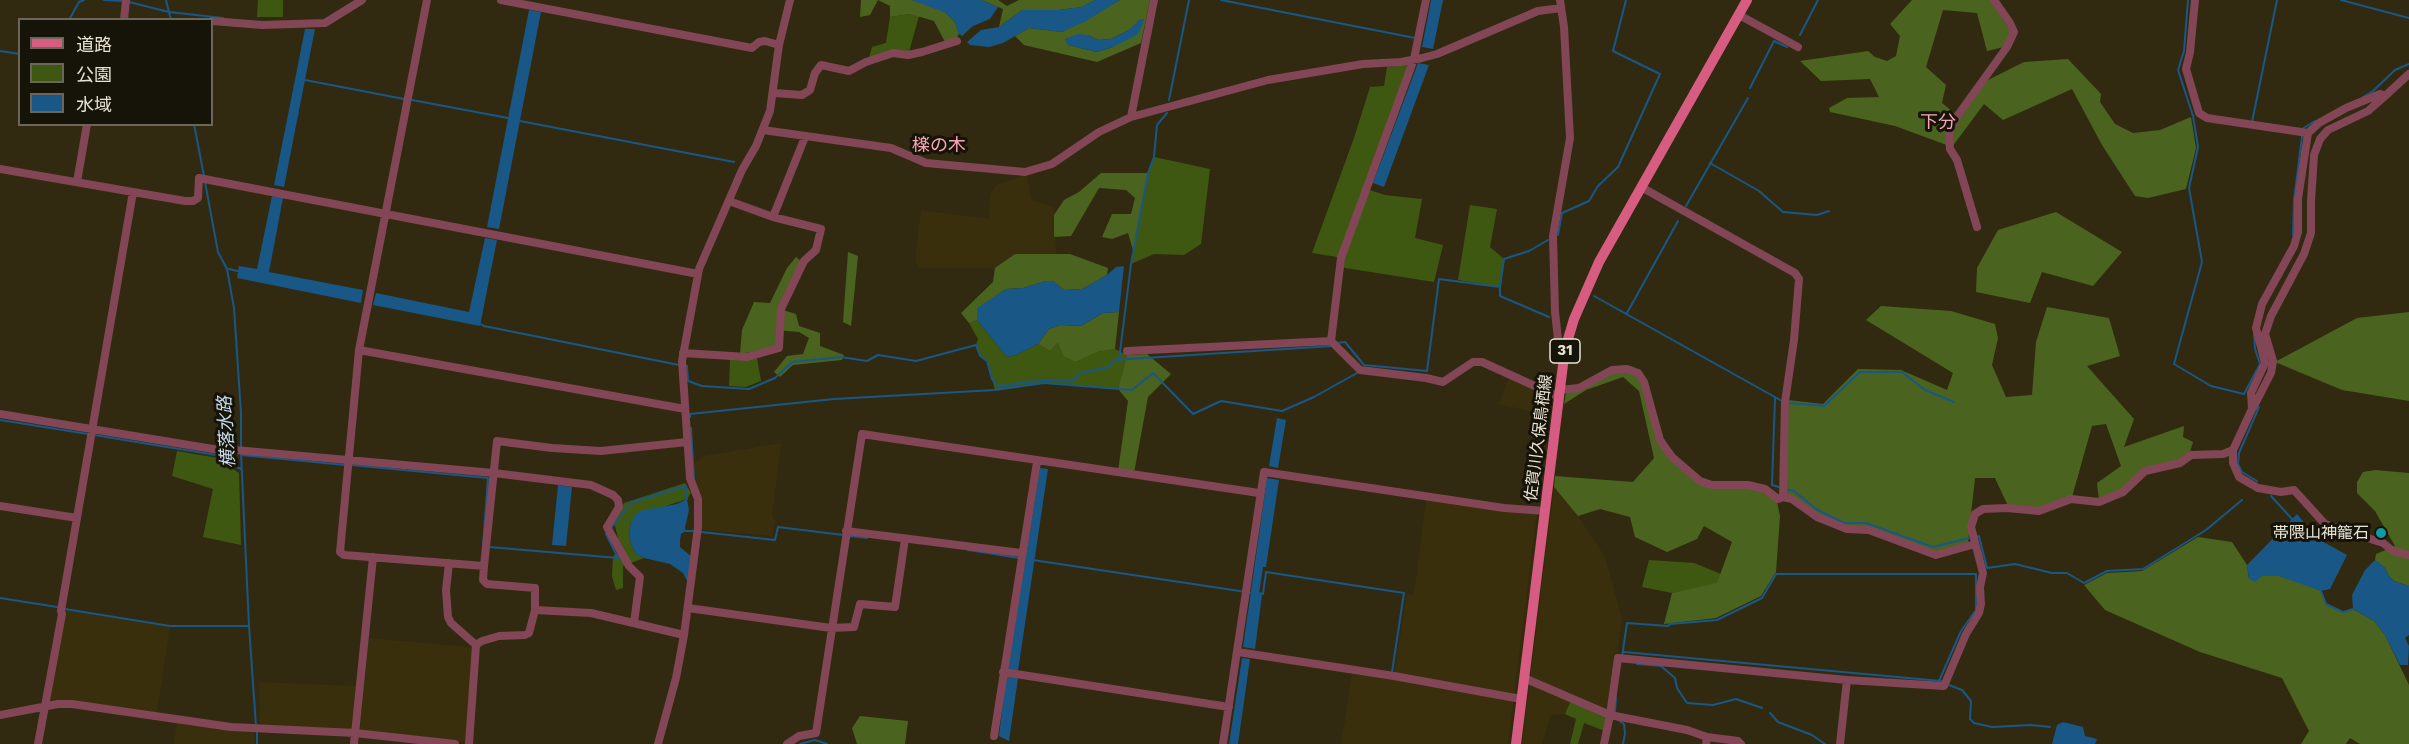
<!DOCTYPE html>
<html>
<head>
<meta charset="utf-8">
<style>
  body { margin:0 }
  #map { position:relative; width:2409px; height:744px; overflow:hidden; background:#312a10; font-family:"Work Sans","Noto Sans JP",sans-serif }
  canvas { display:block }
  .legend { position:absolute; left:18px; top:18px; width:195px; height:108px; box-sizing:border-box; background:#161308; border:2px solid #6a665a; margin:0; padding:8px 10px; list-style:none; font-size:18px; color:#e8e3d4 }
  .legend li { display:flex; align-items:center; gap:12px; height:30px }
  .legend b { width:30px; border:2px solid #6a665a }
</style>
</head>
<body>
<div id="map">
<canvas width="2409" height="744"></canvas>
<ul class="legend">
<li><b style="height:8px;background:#d75c81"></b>道路</li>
<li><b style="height:16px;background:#3f5811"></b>公園</li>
<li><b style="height:16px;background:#185786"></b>水域</li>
</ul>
</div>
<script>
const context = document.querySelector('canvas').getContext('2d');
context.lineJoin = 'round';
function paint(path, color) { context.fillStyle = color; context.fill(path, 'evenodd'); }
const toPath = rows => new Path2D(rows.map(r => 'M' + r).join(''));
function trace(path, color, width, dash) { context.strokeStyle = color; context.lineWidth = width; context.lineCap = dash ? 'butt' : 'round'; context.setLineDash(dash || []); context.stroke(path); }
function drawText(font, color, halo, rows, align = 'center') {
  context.font = font + ' "Work Sans","Noto Sans JP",sans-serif'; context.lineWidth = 6; context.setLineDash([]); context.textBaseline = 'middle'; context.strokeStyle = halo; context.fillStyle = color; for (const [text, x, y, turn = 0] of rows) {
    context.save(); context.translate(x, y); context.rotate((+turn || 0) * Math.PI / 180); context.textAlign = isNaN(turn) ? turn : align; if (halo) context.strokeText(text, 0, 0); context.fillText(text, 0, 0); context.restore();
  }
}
paint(toPath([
  [1027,174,1031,200,1054,207,1056,254,1015,254,995,268,920,268,915,261,921,210,989,219,990,194,997,185],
  [1509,378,1552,396,1549,416,1499,404],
  [781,443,772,516,775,521,772,536,702,530,700,498,685,483,687,467,705,456],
  [1554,487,1578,516,1605,557,1622,618,1608,716,1572,700,1565,714,1551,715,1542,744,1522,744],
  [1426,500,1537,514,1508,744,1341,744,1353,668,1394,674,1407,594,1414,595],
  [65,609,170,626,157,712,69,700,49,701],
  [369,638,479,648,473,744,360,730],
  [259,682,357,686,352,730,260,726],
  [177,721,254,732,254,744,174,744]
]), '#392f0c');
paint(toPath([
  [258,0,283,0,283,17,257,17],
  [910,14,919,16,909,52,869,58,872,47,886,43,890,17],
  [1408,65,1363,188,1385,195,1422,199,1415,238,1443,245,1434,282,1345,268,1337,257,1312,253,1354,138,1370,87,1384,86,1387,67],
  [1154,157,1210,169,1201,244,1184,255,1154,254,1131,264,1148,173],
  [1470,205,1497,209,1490,247,1504,259,1500,287,1458,280],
  [977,320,1007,357,1016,355,1038,344,1050,351,1058,343,1076,362,1097,352,1115,349,1127,355,1118,389,1044,383,995,390,987,361,980,356,976,345,978,339,969,323],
  [757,358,761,381,746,387,729,386,730,360],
  [177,451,218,458,239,473,241,545,203,537,213,489,172,476],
  [685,483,691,493,687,499,663,507,631,522,629,533,631,544,636,554,644,558,623,566,623,588,616,590,612,576,613,556,621,550,614,522,624,503],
  [1649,560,1694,563,1721,574,1717,584,1672,593,1642,587],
  [1571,700,1608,716,1605,731,1584,723,1578,744,1570,744,1576,719,1565,714]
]), '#3f5811');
paint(toPath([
  [861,0,912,0,933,6,946,13,955,22,959,34,956,39,945,42,934,21,910,14,890,17,890,6,878,0,870,15,860,17],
  [981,0,998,0,1007,6,1019,0,1095,0,1082,7,1058,10,1022,10,999,27,1003,9],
  [1120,0,1150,0,1141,43,1097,62,1024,45,1015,36,1029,28,1062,32],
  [1140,19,1113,47,1097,52,1068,45,1065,39,1088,35,1098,40,1111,39,1129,30],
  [1912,0,1990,0,2011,32,2004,47,1987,51,1977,13,1943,10,1926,67,1946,85,1942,103,1958,116,1984,82,2024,62,2068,59,2101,94,2100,102,2115,124,2133,133,2160,130,2191,117,2196,148,2186,189,2148,198,2135,196,2102,145,2072,89,2003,120,1984,104,1952,147,1895,126,1830,112,1829,108,1847,98,1879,97,1870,79,1821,81,1800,61,1868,51,1875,57,1887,61,1896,56,1900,36,1890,24],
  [1101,173,1148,173,1133,250,1128,233,1112,239,1102,237,1112,214,1131,214,1135,198,1126,190,1099,188,1071,236,1054,237,1054,215,1064,200,1079,192],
  [2056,212,2122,252,2093,286,2042,272,2030,303,1976,292,1977,268,1998,230],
  [848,252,858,256,851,326,843,322],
  [1015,254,1070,254,1108,268,1107,275,1082,289,1064,290,1053,281,1046,281,1023,288,1006,289,978,308,977,320,969,323,961,313,993,282,995,268],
  [796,257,805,264,783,310,796,314,799,326,820,333,820,346,844,355,842,360,793,365,780,377,774,372,787,356,803,354,809,338,799,332,776,330,777,347,740,354,742,330,754,302,770,303,787,268],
  [1881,306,1951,311,1995,324,1998,338,1992,365,2006,397,2032,395,2036,342,2047,307,2109,318,2120,356,2087,366,2134,419,2124,447,2184,426,2183,437,2193,442,2189,455,2179,461,2146,470,2124,490,2099,500,2097,483,2121,466,2106,424,2092,426,2072,497,2039,509,2008,506,1995,478,1975,478,1968,542,1936,553,1847,527,1819,516,1786,493,1788,400,1823,404,1858,369,1901,370,1947,390,1953,373,1866,320],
  [1119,312,1115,349,1097,352,1076,362,1064,356,1058,343,1050,351,1038,344,1049,329,1060,325,1081,326,1103,313],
  [2409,312,2409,401,2342,390,2275,362,2357,318],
  [1147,354,1171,374,1148,397,1134,473,1118,471,1128,401,1118,389,1127,355],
  [1622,371,1635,375,1643,384,1659,442,1699,484,1747,487,1764,492,1777,502,1780,516,1776,572,1761,596,1716,618,1664,624,1672,593,1717,583,1732,542,1704,526,1697,539,1667,552,1635,537,1630,517,1600,509,1578,516,1554,487,1555,476,1633,482,1654,458,1639,391,1623,377,1586,390,1564,404,1566,393,1613,372],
  [2375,470,2409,473,2409,586,2394,581,2389,576,2385,568,2375,560,2376,554,2395,546,2375,511,2357,493,2357,482,2363,472],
  [2198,537,2232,542,2247,565,2249,579,2262,576,2279,576,2305,584,2321,591,2326,604,2343,612,2353,609,2374,621,2385,635,2409,685,2409,744,2360,744,2350,738,2346,744,2301,744,2309,731,2282,678,2200,652,2105,610,2084,585,2107,573,2142,571],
  [860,716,908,721,905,744,857,744,852,728]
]), '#4a641f');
paint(toPath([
  [912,0,981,0,998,7,990,19,973,26,962,36,959,34,955,22,946,13],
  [1095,0,1120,0,1086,21,1062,32,1029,28,1003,43,989,47,970,45,967,42,981,30,999,27,1022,10,1058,10,1081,7],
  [1431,0,1443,0,1433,49,1422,47],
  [529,10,541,12,499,229,487,227],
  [1140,19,1144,19,1142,26,1137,35,1113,47,1097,52,1068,45,1065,39,1078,34,1088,35,1098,40,1111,39,1129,30],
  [305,29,315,29,284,187,274,185],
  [1418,63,1429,65,1384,187,1373,183],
  [272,196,283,198,269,272,363,290,361,303,237,278,239,266,257,269],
  [485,238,497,240,480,326,373,305,376,293,469,312],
  [1124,266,1119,312,1103,313,1081,326,1060,325,1049,329,1038,344,1016,355,1007,357,977,320,977,308,1006,289,1023,288,1046,281,1053,281,1064,290,1082,289,1107,275,1116,267],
  [1277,418,1286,420,1278,468,1269,466],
  [1040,468,1048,469,1018,671,1008,670],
  [1267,478,1279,480,1266,567,1263,567,1259,594,1262,595,1255,649,1243,647],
  [558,485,572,487,566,546,552,545],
  [687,499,689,510,685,528,686,531,681,534,680,540,680,547,692,557,688,583,683,573,670,564,644,558,636,554,631,544,629,533,631,522,636,514,644,510,677,504],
  [2297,514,2318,539,2347,555,2330,589,2321,591,2279,576,2262,576,2255,582,2249,579,2247,565],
  [2375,560,2385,568,2389,576,2394,581,2409,586,2409,635,2405,638,2409,646,2408,665,2400,665,2385,635,2374,621,2353,609,2352,595,2365,570],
  [1242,658,1250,659,1238,744,1229,744],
  [1006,676,1018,678,1009,741,999,736],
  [2063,722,2083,727,2085,736,2097,739,2095,744,2052,744,2057,725]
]), '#185786');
trace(toPath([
  [104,0,123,1],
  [166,0,171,20],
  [1221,0,1415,38,1221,0],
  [2188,0,2184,51,2178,70,2193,116,2198,147,2189,188,2202,262,2174,364,2211,386,2244,394,2260,364,2255,349,2254,333],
  [2341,0,2409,18],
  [129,2,169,12,223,18],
  [69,20,79,2,84,0],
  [1800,35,1818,0],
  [0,51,20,54],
  [305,80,404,99],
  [1750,88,1774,41,1787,47],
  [2363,97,2373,91,2395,70,2409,64],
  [412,100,508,118],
  [1169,100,1189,0],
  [520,121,734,162],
  [2252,122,2277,0],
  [194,124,204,176],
  [2302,129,2315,121],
  [1710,163,1759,191,1783,212,1817,215,1829,211],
  [205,182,218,252,227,269,234,308,241,413,241,448],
  [1686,206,1748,98],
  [1558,235,1562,213,1589,201,1598,186,1618,167,1660,74,1613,51,1626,0],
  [2293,235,2294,200,2302,136],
  [229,269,241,272],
  [1500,287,1504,259,1529,251,1548,240],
  [1594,296,1782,401],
  [1627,313,1678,221],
  [479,323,484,326,679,365],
  [1336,343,1345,342,1364,365,1427,371,1439,279,1500,287,1500,296,1549,317],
  [1119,360,1131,264,1148,173,1154,157,1157,125,1167,113],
  [685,366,687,366,688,381,702,386,749,389,775,378,792,362,841,357,867,361,878,355,916,361,976,345,980,356,987,361,992,379,998,386,1043,380,1073,381,1080,373,1109,367,1114,360,1332,346],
  [1775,397,1772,485,1779,487],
  [1789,403,1824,406,1860,372,1902,372,1925,390,1954,402],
  [690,417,690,414,834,399,995,390,1044,383,1132,390,1153,373,1193,414,1221,401,1282,411,1314,397,1357,373],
  [0,420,88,434],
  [691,428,694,479],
  [94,435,222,456,229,464,241,469],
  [241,453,249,626,256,726],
  [241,455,345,465],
  [351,465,488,478,483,546],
  [2257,481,2242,472,2238,464,2239,453,2259,407],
  [1786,489,1794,491,1816,509,1844,523,1866,523,1933,547,1969,538],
  [2271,496,2292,519],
  [612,527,632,502,686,486,687,499],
  [686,531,696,531],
  [701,532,775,540,778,527,843,535],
  [849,536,867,538],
  [1976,537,1979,536,1987,568,2015,564,2052,573,2067,573,2084,583,2107,571,2143,569,2206,530,2242,500],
  [489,547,618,558,606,534,608,531],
  [968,550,1019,558],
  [1033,560,1253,593],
  [2321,591,2326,604,2343,612,2353,609],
  [1259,593,1263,594,1266,572,1404,593,1392,672],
  [0,598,57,607],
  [65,609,170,626,249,626],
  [1624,652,1941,681],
  [1622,657,1627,623,1668,626,1670,624,1717,620,1762,598,1776,574,1976,574,1976,610,1961,631,1939,681],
  [1637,664,1661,666,1675,678,1677,688,1687,703,1713,705,1736,699,1762,708],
  [1949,685,1962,690,1971,701,1970,719,1974,723,1992,727,2031,725,2050,727],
  [1613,712,1615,712,1616,698],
  [1770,713,1778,722,1812,735,1825,744],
  [1618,720,1624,724,1625,734,1623,744],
  [257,732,257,744],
  [800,744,815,740,827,744]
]), '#185786', 2);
trace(toPath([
  [427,0,359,350,340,552,344,555,484,566,483,580,487,584,535,588,535,610,529,633,525,635,499,636,482,641,476,645,469,744],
  [501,0,752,48,759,42,765,41,779,45],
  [1560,0,1564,27,1570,138,1553,236,1555,312,1558,339,1565,349],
  [2195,0,2190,52,2186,69,2199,113,2207,118,2308,133],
  [1739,15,1798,47],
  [124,20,126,0],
  [212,21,262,25,325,23,362,0],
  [2409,74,2385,96,2380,94,2346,108,2319,123,2308,133,2298,199,2298,232,2294,246,2262,304,2256,328,2265,363,2251,393,2252,409,2233,450,2233,463,2239,477,2258,488,2281,492,2294,490,2325,524,2383,543,2393,551,2409,555],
  [774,93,802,95,810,90,815,73,821,65,849,71,866,62,893,53,908,55,922,52,957,41],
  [1131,117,1154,0],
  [763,130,891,148,926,163,1025,172,1052,164,1099,132,1131,117,1268,80,1363,64,1401,62,1422,58,1437,54,1538,11,1561,8],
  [0,169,185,201,193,201,198,198,199,178,698,274],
  [77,182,87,124],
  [1641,187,1795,273,1799,279,1794,340,1785,402,1783,497],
  [773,217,805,137],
  [1977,227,1957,160,1950,149,1949,133,1958,115,2007,47,2014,32,2010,23,1994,0],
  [1331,341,1341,258,1414,59,1426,0],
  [359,350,685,409],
  [1127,351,1331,341,1360,370,1426,378,1443,382,1473,362,1482,362,1559,397],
  [683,353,747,357,779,348,781,309,804,261,816,250,821,229,773,217,729,201],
  [1560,390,1579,388,1612,370,1627,369,1638,373,1644,382,1660,440,1672,457,1700,481,1712,485,1748,485,1765,489,1778,499,1783,497,1792,499,1817,517,1847,529,1869,530,1936,555,1975,544],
  [2253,408,2271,373,2273,361,2265,334,2271,316,2304,254,2311,233,2311,201,2314,155,2320,139,2328,130,2368,111,2385,96],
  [0,414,219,450,235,450,494,473,591,485,613,495,618,500,619,507,607,527,629,566,640,577,634,623],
  [0,506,77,518],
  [846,531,1021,553],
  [449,563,446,590,448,617,451,623,476,645],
  [484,566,497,441,552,448,601,451,687,442],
  [688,608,831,628,854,627,860,604,895,607,905,539],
  [535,610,591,613,684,635],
  [1238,652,1394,676,1521,699],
  [1003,672,1229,707],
  [1524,678,1610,715,1687,730,1707,737,1706,744],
  [0,715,58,704,72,704,231,727,355,733,455,744],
  [994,736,1037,462],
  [1707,737,1738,741,1741,744],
  [38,744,62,614,61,611,133,192],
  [354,744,373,557],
  [658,744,676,678,684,635,698,527,698,499,690,478,682,361,699,269,742,170,756,146,770,111,779,45,790,0],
  [787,744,799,736,816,733,862,434,1259,493],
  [1223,744,1264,472,1504,508,1545,511],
  [1604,744,1610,715,1618,658,1847,680,1944,686,1966,634,1979,613,1981,604,1980,587,1983,573,1971,527,1975,514,1983,509,2007,508,2039,511,2071,499,2099,502,2123,492,2145,471,2180,463,2191,455,2223,454,2233,450],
  [1840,744,1847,680]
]), '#824656', 8);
trace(toPath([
  [1516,744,1559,397,1565,349,1574,319,1599,262,1747,0]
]), '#d75c81', 10);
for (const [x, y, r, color] of [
  [2381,533,6,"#0f9aa8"]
]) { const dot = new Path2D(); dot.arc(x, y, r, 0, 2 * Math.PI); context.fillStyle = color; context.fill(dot); trace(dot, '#161308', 2); }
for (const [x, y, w] of [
  [1565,351,30]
]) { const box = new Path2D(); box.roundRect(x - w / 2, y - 12, w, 24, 4.5); context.fillStyle = '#161308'; context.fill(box); trace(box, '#e8e3d4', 1.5); }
drawText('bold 15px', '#e8e3d4', null, [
  ["31",1565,351]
]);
drawText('16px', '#e8e3d4', '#161308', [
  ["佐賀川久保鳥栖線",1539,438,-83]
]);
drawText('16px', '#e8e3d4', '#161308', [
  ["帯隈山神籠石",2369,533]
], 'right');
drawText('18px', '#f9a6ba', '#161308', [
  ["下分",1938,123],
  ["檪の木",939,146]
]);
drawText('italic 18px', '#c8dbec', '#161308', [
  ["横落水路",227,432,-93]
]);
</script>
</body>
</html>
